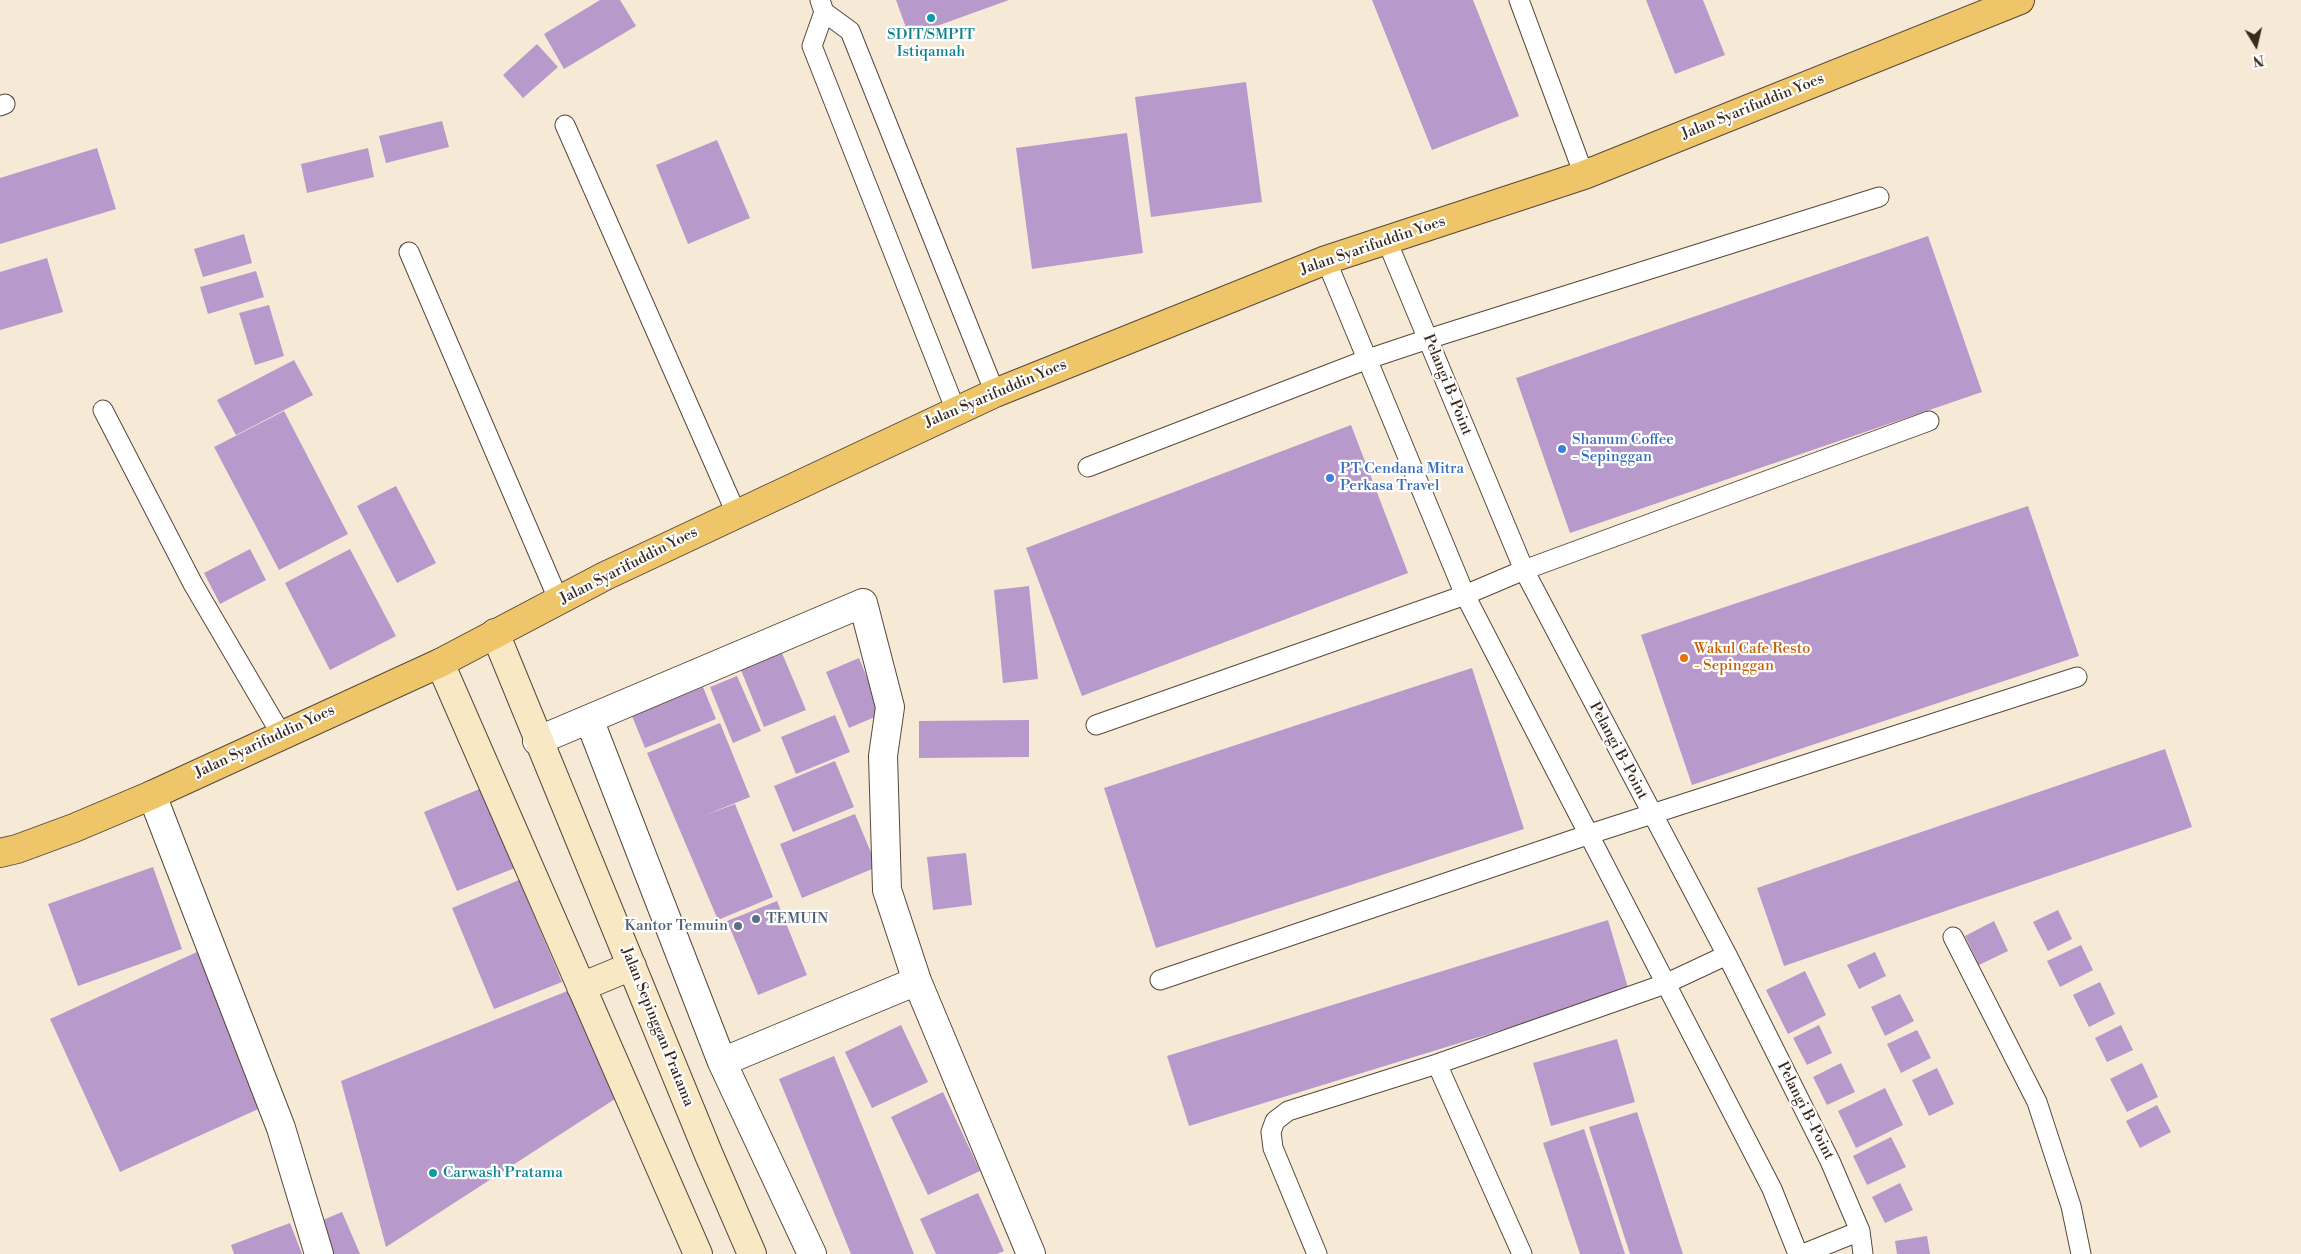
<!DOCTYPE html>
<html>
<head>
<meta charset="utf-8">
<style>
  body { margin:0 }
  #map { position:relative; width:2301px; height:1254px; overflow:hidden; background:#f6ead6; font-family:"Libre Bodoni",serif }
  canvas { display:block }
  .north { position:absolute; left:2231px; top:20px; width:50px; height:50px; -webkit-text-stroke:4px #fff; paint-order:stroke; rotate:171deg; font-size:14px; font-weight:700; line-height:20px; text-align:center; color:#3b2a1e }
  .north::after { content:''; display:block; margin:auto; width:18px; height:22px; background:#3b2a1e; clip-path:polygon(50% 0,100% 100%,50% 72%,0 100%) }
</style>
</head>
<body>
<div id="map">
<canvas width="2301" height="1254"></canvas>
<div class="north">N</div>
</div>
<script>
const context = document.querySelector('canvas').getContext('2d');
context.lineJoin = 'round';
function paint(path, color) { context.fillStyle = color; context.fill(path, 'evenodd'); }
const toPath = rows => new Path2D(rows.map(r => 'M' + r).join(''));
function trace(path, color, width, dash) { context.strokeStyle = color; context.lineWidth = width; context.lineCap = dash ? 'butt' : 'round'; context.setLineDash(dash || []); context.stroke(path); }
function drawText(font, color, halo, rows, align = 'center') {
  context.font = font + ' "Libre Bodoni",serif'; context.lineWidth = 4.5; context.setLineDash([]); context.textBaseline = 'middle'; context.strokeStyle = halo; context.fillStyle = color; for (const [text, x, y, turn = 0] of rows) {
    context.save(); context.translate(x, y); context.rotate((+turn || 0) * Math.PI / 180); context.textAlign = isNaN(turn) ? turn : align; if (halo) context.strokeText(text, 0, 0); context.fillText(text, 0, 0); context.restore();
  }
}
paint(toPath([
  [600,0,620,0,636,26,564,69,544,34],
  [896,0,1009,0,909,36],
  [1372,0,1473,0,1519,116,1432,150],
  [1646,0,1703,0,1725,55,1675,74],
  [537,44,558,67,523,98,503,75],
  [1246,82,1262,202,1151,217,1135,97],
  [442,121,449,147,386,163,379,136],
  [1127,133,1143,253,1032,269,1016,148],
  [717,140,750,218,688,244,656,165],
  [97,148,116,209,0,244,0,178],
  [368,148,374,177,307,193,301,164],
  [244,234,252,263,203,277,194,249],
  [1928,236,1982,392,1570,533,1516,378],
  [47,258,63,312,0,330,0,272],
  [256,271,264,297,208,314,200,287],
  [269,305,284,356,255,365,239,313],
  [294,360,313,395,236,435,217,400],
  [284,411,348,534,279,570,214,447],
  [1351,425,1408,573,1082,696,1026,548],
  [396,486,436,563,397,583,357,506],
  [2028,506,2079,656,1692,785,1641,635],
  [250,549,266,580,220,604,204,573],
  [350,549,396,636,330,670,285,583],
  [1029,586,1038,679,1003,683,994,590],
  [782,653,806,710,764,727,741,670],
  [859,658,882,714,849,728,826,672],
  [1472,668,1524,829,1156,948,1104,788],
  [737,676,761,731,733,743,710,687],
  [703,687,716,719,645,748,632,716],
  [835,715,850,752,796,774,781,737],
  [1029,720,1029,757,919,758,919,721],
  [720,723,750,797,703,816,735,804,773,897,718,920,647,753],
  [2165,749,2192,827,1784,966,1757,888],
  [835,761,854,807,793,832,774,786],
  [482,788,515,868,457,891,424,812],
  [855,814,877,867,802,898,780,844],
  [966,853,972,905,933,910,927,857],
  [153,867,182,949,78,986,48,904],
  [519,880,562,982,494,1009,452,908],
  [777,901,807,975,758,995,727,921],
  [2058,910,2072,939,2048,951,2033,922],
  [1608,920,1629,991,1189,1126,1167,1056],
  [1994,921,2008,951,1979,965,1965,936],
  [2081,945,2093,970,2060,987,2047,961],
  [197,952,267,1105,120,1172,50,1019],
  [1875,952,1886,976,1859,989,1847,965],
  [1805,971,1826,1015,1788,1034,1766,990],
  [2100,982,2115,1014,2089,1027,2073,995],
  [570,990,615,1099,386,1247,341,1081],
  [1900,994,1914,1021,1885,1036,1871,1007],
  [901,1025,928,1082,872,1108,845,1052],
  [1819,1025,1832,1053,1807,1065,1793,1038],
  [2121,1025,2133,1050,2107,1062,2095,1038],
  [1917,1030,1931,1058,1901,1073,1887,1044],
  [1617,1039,1635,1102,1551,1126,1533,1063],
  [834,1056,914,1254,851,1254,779,1079],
  [1841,1063,1855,1092,1827,1105,1813,1077],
  [2142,1063,2158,1097,2127,1112,2110,1079],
  [1937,1068,1954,1104,1929,1116,1912,1080],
  [1885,1088,1903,1125,1856,1148,1838,1111],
  [943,1092,980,1171,928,1195,891,1117],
  [2157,1105,2171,1132,2140,1148,2126,1121],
  [1637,1112,1683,1254,1630,1254,1589,1127],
  [1584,1129,1625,1254,1580,1254,1543,1143],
  [1891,1137,1906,1167,1867,1185,1853,1156],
  [1900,1183,1913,1210,1885,1223,1872,1197],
  [978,1193,1004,1251,997,1254,936,1254,920,1219],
  [342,1212,360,1254,331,1254,318,1222],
  [290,1223,302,1254,234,1254,231,1245],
  [1927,1236,1930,1254,1897,1254,1895,1241]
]), '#b799cb');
const lane = toPath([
  [820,0,824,12,850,31,995,393],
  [1519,0,1584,175],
  [824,12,812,46,956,411],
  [0,106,5,104],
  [565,125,736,513],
  [1387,241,1524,570,1727,955,1830,1161,1860,1231,1863,1254],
  [409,252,559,601],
  [1326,260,1465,595,1772,1189,1798,1254],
  [103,410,193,584,281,734],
  [1088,467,1368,359,1428,339,1879,197],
  [1096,725,1465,595,1524,570,1929,421],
  [1953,937,2037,1102,2071,1206,2081,1254],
  [1160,980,1590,834,2077,677],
  [1437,1064,1522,1254],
  [1317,1254,1273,1148,1271,1132,1275,1121,1288,1111,1437,1064,1665,984,1727,955],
  [1803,1254,1860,1231]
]);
const street = toPath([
  [589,719,722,1062,812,1254],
  [537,741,863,603,890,707,883,756,887,890,917,981,722,1062],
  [152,795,281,1128,319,1254],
  [917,981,1031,1254]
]);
const secondary = toPath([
  [495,633,709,1155,752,1254],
  [440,663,698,1254],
  [581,987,632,966]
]);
const highway = toPath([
  [0,853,17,849,74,828,152,795,440,663,605,576,995,393,1326,260,1584,175,2020,0]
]);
trace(lane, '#57473a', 21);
trace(street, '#57473a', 30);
trace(secondary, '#57473a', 30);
trace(highway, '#57473a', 30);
trace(lane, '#fff', 19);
trace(street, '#fff', 28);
trace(secondary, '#f8e8c3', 28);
trace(highway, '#eec569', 28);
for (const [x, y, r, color] of [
  [931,18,5,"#0f9aa8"],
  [1562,449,5,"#3f7fe0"],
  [1330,478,5,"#3f7fe0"],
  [1684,658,5,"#e8710a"],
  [756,919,5,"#5c6f8a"],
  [738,926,5,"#5c6f8a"],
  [433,1173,5,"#0f9aa8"]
]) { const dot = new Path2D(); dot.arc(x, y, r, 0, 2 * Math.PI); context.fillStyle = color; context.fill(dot); trace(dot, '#fff', 2); }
drawText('15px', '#0d838f', '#fff', [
  ["SDIT/SMPIT",931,35],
  ["Istiqamah",931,52],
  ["Carwash Pratama",443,1173,"left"]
]);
drawText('15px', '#3b2a1e', '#fff', [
  ["Jalan Syarifuddin Yoes",1753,107,-22],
  ["Jalan Syarifuddin Yoes",1373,246,-19],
  ["Pelangi B-Point",1447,385,68],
  ["Jalan Syarifuddin Yoes",996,394,-23],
  ["Jalan Syarifuddin Yoes",629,566,-27],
  ["Jalan Syarifuddin Yoes",265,742,-25],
  ["Pelangi B-Point",1618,751,62],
  ["Jalan Sepinggan Pratama",657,1027,68],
  ["Pelangi B-Point",1805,1111,63]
]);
drawText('15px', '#366cbe', '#fff', [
  ["Shanum Coffee",1572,440],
  ["- Sepinggan",1572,457],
  ["PT Cendana Mitra",1340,469],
  ["Perkasa Travel",1340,486]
], 'left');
drawText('15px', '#c56008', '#fff', [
  ["Wakul Cafe Resto",1694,649],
  ["- Sepinggan",1694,666]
], 'left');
drawText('15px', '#4e5e75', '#fff', [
  ["TEMUIN",766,919],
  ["Kantor Temuin",728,926,"right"]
], 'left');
</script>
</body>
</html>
